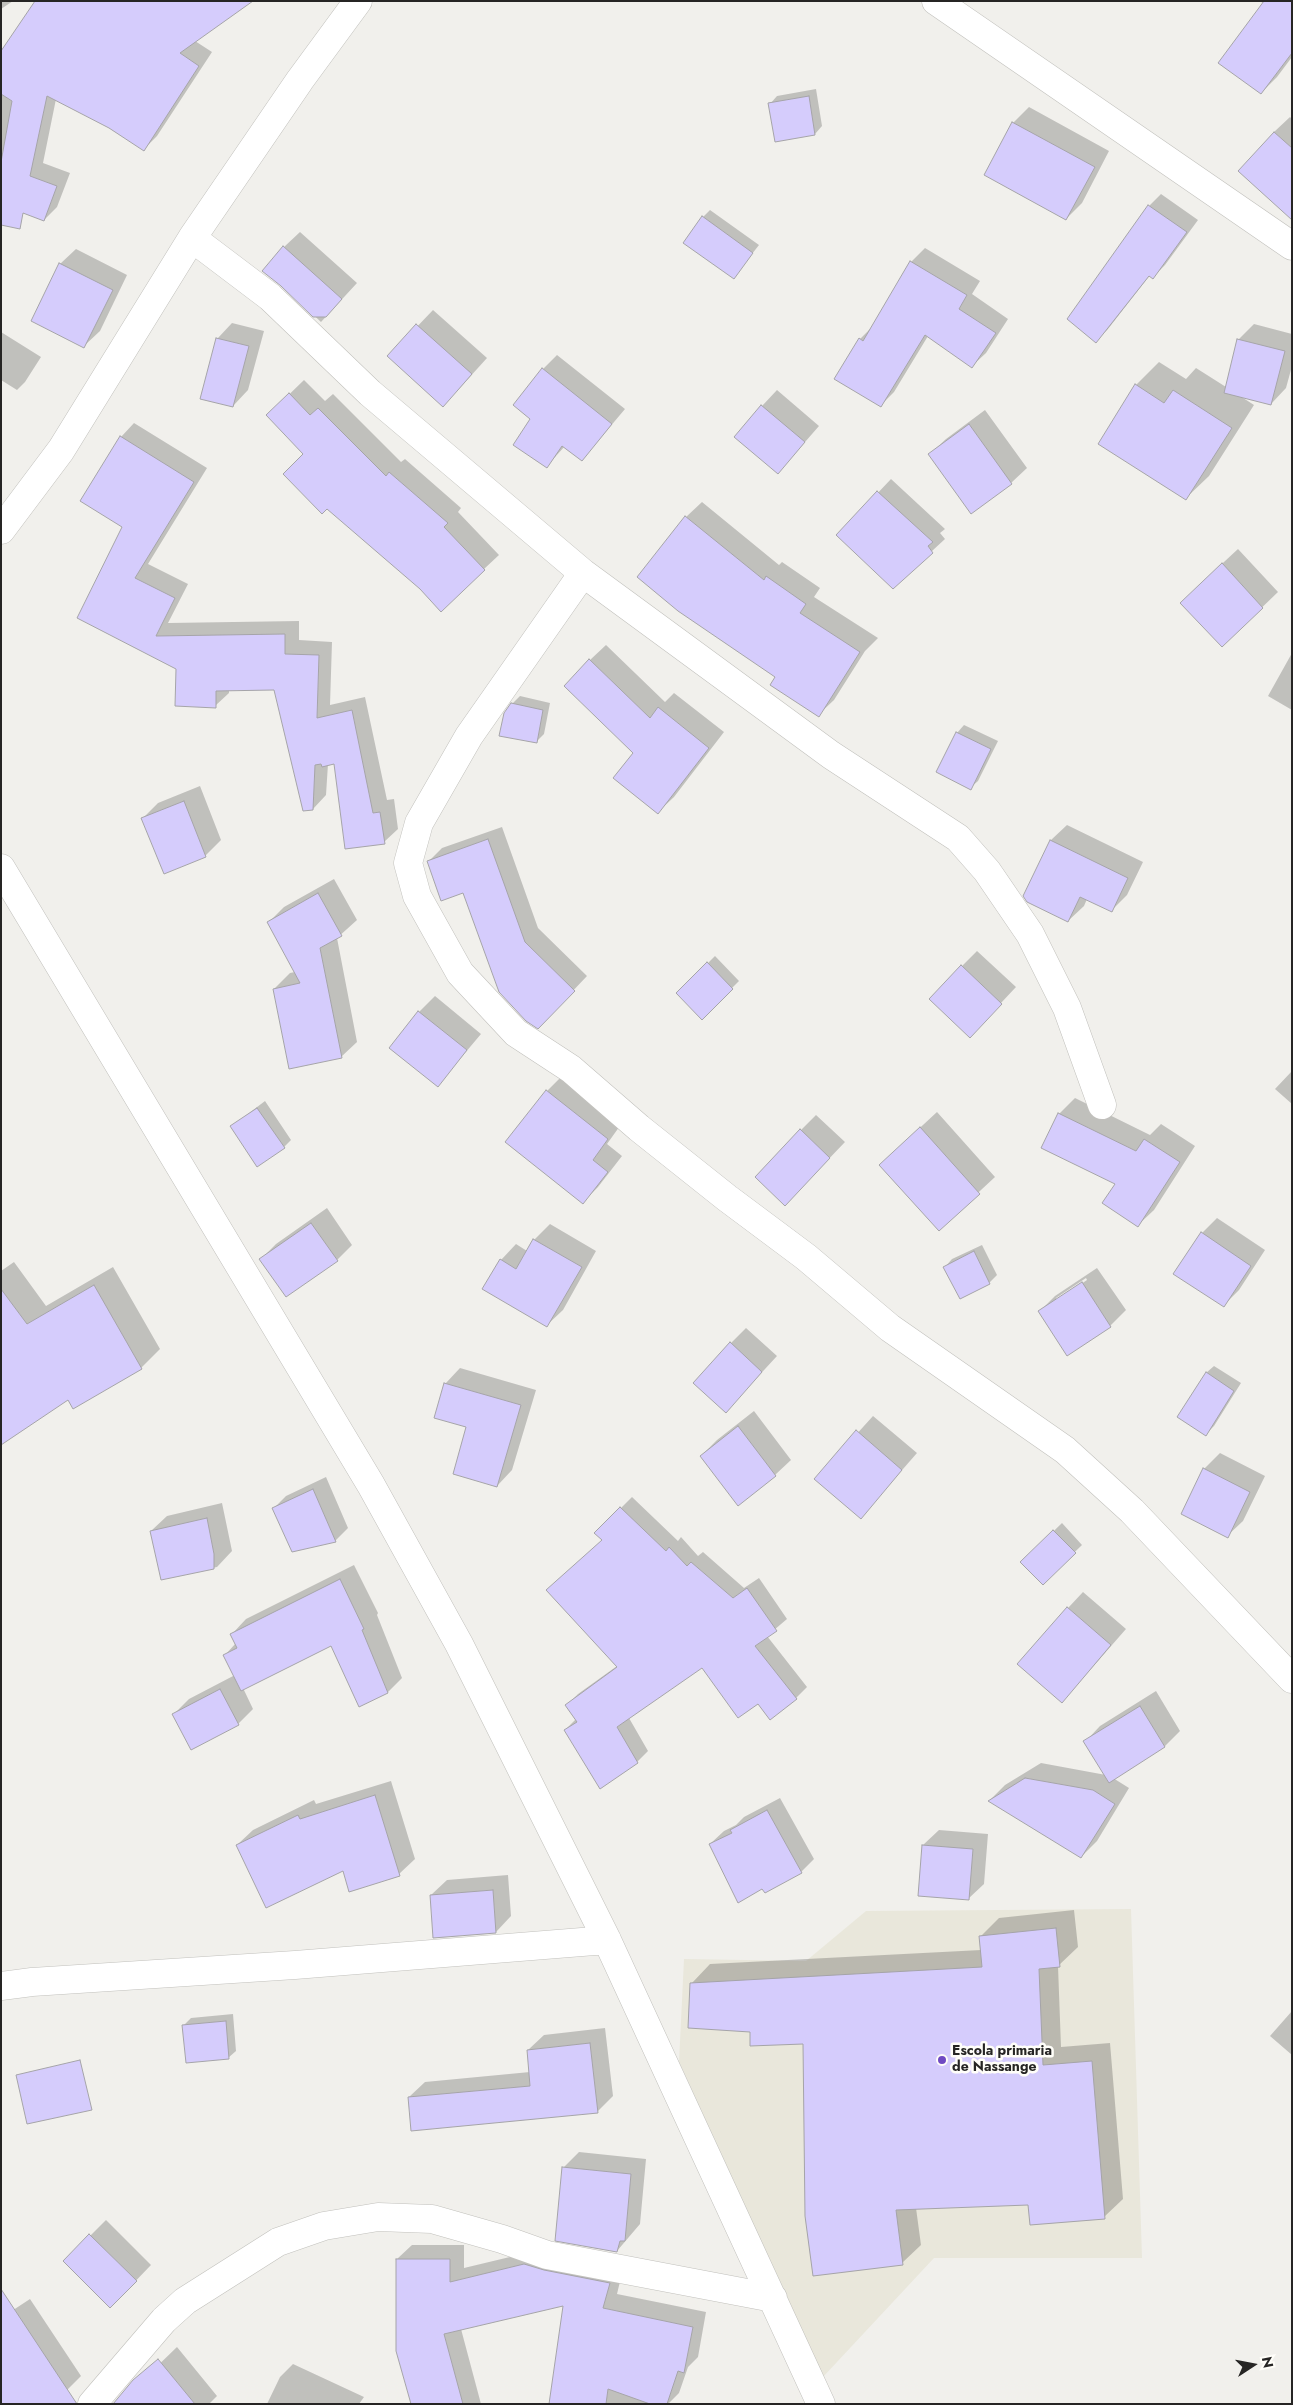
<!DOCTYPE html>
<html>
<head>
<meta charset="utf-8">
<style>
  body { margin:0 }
  #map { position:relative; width:1293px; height:2405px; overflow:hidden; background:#f1f0ec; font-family:Jost,sans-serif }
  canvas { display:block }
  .frame { position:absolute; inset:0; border:2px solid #262524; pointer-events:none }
  .north { position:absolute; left:1228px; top:2340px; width:50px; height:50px; -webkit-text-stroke:4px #fffef9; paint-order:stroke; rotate:79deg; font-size:14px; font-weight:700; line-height:20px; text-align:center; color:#262524 }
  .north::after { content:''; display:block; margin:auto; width:18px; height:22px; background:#262524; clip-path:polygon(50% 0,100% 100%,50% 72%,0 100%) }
</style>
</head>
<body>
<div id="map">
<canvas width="1293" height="2405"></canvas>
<div class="frame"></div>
<div class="north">N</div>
</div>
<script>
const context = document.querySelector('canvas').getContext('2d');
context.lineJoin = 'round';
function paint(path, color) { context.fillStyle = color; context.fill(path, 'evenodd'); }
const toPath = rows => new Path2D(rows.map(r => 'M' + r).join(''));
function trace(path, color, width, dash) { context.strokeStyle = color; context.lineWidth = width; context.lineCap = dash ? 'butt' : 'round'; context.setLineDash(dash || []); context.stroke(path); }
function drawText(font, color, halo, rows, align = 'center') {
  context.font = font + ' Jost,sans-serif'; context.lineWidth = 5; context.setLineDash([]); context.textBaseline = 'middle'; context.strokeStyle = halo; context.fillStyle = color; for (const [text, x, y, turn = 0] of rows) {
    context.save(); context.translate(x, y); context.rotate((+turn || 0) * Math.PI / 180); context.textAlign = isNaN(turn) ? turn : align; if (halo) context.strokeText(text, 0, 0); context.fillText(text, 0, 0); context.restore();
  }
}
paint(toPath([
  [1131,1909,1142,2258,934,2258,823,2377,679,2062,684,1959,806,1961,866,1911]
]), '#e9e7db');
paint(toPath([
  [1,1,13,1,1,9],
  [1260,1,1292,1,1292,57,1277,77,1261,93,1264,4],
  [195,41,212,52,157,136,144,149,110,127,56,99,43,163,70,173,57,207,44,220,1,204,1,56],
  [816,89,822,126,815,134,770,104,777,96],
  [1029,107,1109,151,1082,203,1066,219,1013,123],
  [1290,117,1292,119,1292,204,1274,132],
  [1161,194,1198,220,1165,265,1153,277,1150,275,1108,329,1096,341,1068,319,1149,206],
  [710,210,759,245,734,277,703,217],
  [300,232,357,283,321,322,282,285,284,247],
  [925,248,980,281,972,294,1008,319,986,353,972,366,928,336,894,392,880,406,860,339,874,325,911,262],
  [76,249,127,275,100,331,84,346,60,264],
  [433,310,487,358,458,390,389,356],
  [232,323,264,331,248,390,233,406,217,339],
  [1254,324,1292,334,1292,366,1286,388,1271,404,1240,396,1254,405,1209,476,1186,498,1136,385,1159,362,1186,379,1196,368,1226,387,1238,340],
  [1,332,41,357,25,382,17,390,1,380],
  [557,355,625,409,582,460,565,446,546,467,531,419,514,405,543,369],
  [304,380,325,401,333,394,401,462,405,459,461,508,458,512,499,555,484,569,305,454,268,415],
  [777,390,819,426,778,473,762,406],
  [985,410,1027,468,1011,483,930,454,946,439],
  [134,423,207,468,148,564,188,584,168,623,299,621,299,640,332,642,330,705,365,697,387,800,394,799,398,829,384,842,335,763,328,764,326,795,313,809,275,689,229,689,229,693,215,706,178,668,78,618,124,527,121,437],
  [891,479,945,529,940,533,945,539,893,587,838,535],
  [702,502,779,565,782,562,820,588,814,597,878,638,865,651,834,700,818,715,776,677,686,517],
  [1238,549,1278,592,1222,646,1197,587],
  [606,645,665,702,674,693,724,732,674,797,658,812,634,753,590,660],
  [1292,653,1292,710,1268,696],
  [520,696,550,703,544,734,536,742,512,704],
  [964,725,998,741,978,781,970,788,957,733],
  [200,786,221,840,206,855,164,872,143,818,158,803],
  [1067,825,1143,862,1127,895,1111,911,1087,899,1084,906,1068,921,1025,896,1051,840],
  [502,827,538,928,587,976,551,1014,464,891,429,861,442,848],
  [334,879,357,920,337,938,357,1042,341,1057,274,989,290,973,295,972,268,923,284,907],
  [977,951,1016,987,985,1020,962,966],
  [715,956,739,981,702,1018,678,993],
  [435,996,481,1034,438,1085,391,1047,419,1012],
  [1292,1071,1292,1104,1275,1089],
  [562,1076,622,1123,607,1144,622,1156,598,1187,583,1202,547,1091],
  [1075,1098,1150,1135,1161,1124,1195,1146,1154,1210,1138,1225,1116,1183,1059,1114],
  [265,1101,291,1140,284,1147,232,1126],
  [937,1112,995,1177,939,1229,896,1150],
  [816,1115,845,1142,800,1189,801,1130],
  [327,1208,352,1245,337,1260,261,1259,276,1244],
  [1217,1218,1265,1250,1239,1290,1224,1305,1202,1233],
  [550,1224,596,1251,563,1310,547,1325,501,1260,516,1244,527,1251,534,1240],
  [982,1245,997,1275,990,1282,960,1297,945,1267,952,1259],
  [14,1262,46,1306,113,1267,160,1349,141,1368,68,1399,1,1443,1,1271],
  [1097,1268,1126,1310,1110,1326,1067,1354,1040,1311,1055,1296],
  [1086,1278,1087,1280,1056,1301,1056,1298],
  [746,1328,777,1356,741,1395,731,1343],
  [1214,1366,1241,1383,1214,1426,1206,1434,1206,1373],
  [460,1368,536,1390,512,1470,497,1486,445,1384],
  [754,1411,791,1460,775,1475,701,1456,717,1440],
  [873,1416,917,1453,861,1517,816,1479],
  [1220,1453,1265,1476,1243,1521,1227,1536,1204,1469],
  [326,1477,348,1528,335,1541,273,1509,286,1496],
  [632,1497,678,1541,681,1537,698,1556,703,1552,744,1588,759,1578,787,1619,767,1636,807,1687,796,1698,758,1703,703,1666,629,1718,648,1751,637,1762,565,1730,576,1719,567,1705,578,1694,617,1666,603,1539,596,1533],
  [222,1503,232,1551,217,1567,162,1579,151,1531,167,1516],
  [1062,1523,1082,1545,1043,1583,1022,1562],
  [354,1565,378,1613,377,1615,402,1678,388,1692,332,1644,243,1688,253,1709,238,1724,173,1715,189,1699,235,1675,225,1655,236,1643,232,1634,246,1619],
  [1083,1592,1126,1629,1062,1702,1068,1608],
  [1156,1691,1180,1731,1165,1746,1113,1778,1129,1788,1097,1841,1081,1857,990,1800,1005,1785,1041,1763,1106,1775,1085,1742,1100,1726],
  [391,1781,415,1859,399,1874,344,1869,237,1845,253,1830,314,1800,316,1804],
  [780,1798,814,1859,801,1872,710,1844,724,1831,736,1825,744,1817],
  [939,1830,988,1834,984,1884,968,1899,923,1845],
  [508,1875,511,1916,496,1932,431,1895,447,1880],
  [1074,1910,1078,1947,1058,1966,1061,2047,1110,2043,1123,2199,1104,2217,1029,2204,916,2208,921,2245,902,2263,804,2042,751,2031,692,1983,710,1964,981,1950,980,1937,999,1918],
  [1292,2011,1292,2055,1270,2036],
  [233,2014,236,2051,228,2058,184,2025,191,2018],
  [605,2028,613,2096,597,2112,409,2097,425,2082,530,2072,528,2050,544,2035],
  [579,2152,646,2159,640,2224,617,2251,564,2167],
  [106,2220,151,2265,126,2291,65,2261],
  [412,2245,464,2245,464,2268,539,2250,623,2269,617,2294,706,2312,698,2357,688,2367,679,2393,668,2404,551,2404,565,2304,461,2329,481,2404,412,2404,397,2259],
  [30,2299,81,2376,67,2390,1,2318],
  [177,2347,217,2396,209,2404,118,2404],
  [293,2364,364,2397,359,2404,267,2404,280,2377]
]), '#0003');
const building = toPath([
  [35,1,253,1,180,53,199,66,144,151,109,128,47,96,30,176,57,186,44,221,23,213,20,229,1,225,1,162,12,101,1,94,1,51,35,1],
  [1264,1,1292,1,1292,53,1261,94,1218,63,1264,1],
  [809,96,815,135,775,142,768,103,809,96],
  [1012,122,1095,167,1066,220,984,175,1012,122],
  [1274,132,1292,148,1292,220,1238,171,1274,132],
  [1148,205,1187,232,1153,279,1149,276,1096,343,1067,319,1148,205],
  [702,216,753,253,734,279,683,243,702,216],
  [283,246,342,299,326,317,313,317,281,286,262,271,283,246],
  [910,261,967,295,959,309,996,333,972,368,925,335,881,407,834,379,859,338,863,341,910,261],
  [59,263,113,290,84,348,31,321,59,263],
  [416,324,472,374,443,407,387,356,416,324],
  [216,338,249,346,233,407,200,399,216,338],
  [1237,339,1285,351,1271,405,1224,393,1237,339],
  [542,368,612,424,582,461,562,446,547,468,513,445,530,419,513,405,542,368],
  [1135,384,1164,403,1173,390,1232,428,1186,500,1098,444,1135,384],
  [289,393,310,415,318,408,386,476,389,472,448,523,444,527,485,570,441,612,420,589,327,509,322,514,283,474,303,454,266,415,289,393],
  [761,405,805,442,778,474,734,437,761,405],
  [969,424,1012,484,971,514,928,454,969,424],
  [120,436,194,482,135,578,175,598,156,636,285,634,285,654,319,655,317,718,352,710,373,813,380,812,385,844,345,849,334,764,322,767,321,764,315,765,313,810,303,811,274,690,216,691,216,708,175,706,176,669,77,618,122,527,80,501,120,436],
  [877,491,933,542,928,546,933,553,893,589,836,535,877,491],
  [685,516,764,580,766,576,806,604,800,613,860,652,819,717,770,685,775,677,678,611,637,577,685,516],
  [1222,563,1263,608,1222,647,1180,603,1222,563],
  [589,659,650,718,658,707,709,748,658,814,613,778,633,753,564,686,589,659],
  [511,703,543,710,537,743,499,736,504,713,511,703],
  [956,732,991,749,971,790,936,772,956,732],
  [184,801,206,857,164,874,141,818,184,801],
  [488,839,525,942,575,991,538,1029,526,1021,499,992,463,893,441,901,427,861,488,839],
  [1050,840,1128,878,1112,912,1080,897,1068,922,1027,902,1023,896,1050,840],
  [318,893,342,936,320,948,342,1058,289,1069,273,989,300,983,267,922,318,893],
  [707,962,733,989,702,1020,676,993,707,962],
  [961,965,1002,1004,970,1038,929,999,961,965],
  [418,1011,467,1050,438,1087,389,1048,418,1011],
  [546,1090,608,1139,593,1160,608,1172,583,1204,505,1142,546,1090],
  [257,1108,285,1148,257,1167,230,1126,257,1108],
  [1058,1113,1136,1151,1144,1139,1180,1162,1138,1227,1102,1203,1115,1184,1041,1148,1058,1113],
  [920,1127,980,1194,939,1231,879,1165,920,1127],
  [800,1129,830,1158,785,1206,755,1177,800,1129],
  [311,1223,338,1261,286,1297,259,1259,311,1223],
  [1201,1232,1251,1266,1224,1307,1173,1274,1201,1232],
  [533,1239,582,1267,547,1327,482,1289,500,1259,516,1269,533,1239],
  [974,1251,990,1284,960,1299,943,1267,974,1251],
  [1082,1282,1111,1327,1067,1356,1038,1311,1082,1282],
  [94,1285,142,1369,73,1409,68,1400,1,1445,1,1289,27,1324,94,1285],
  [730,1342,762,1372,726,1413,693,1383,730,1342],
  [1206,1372,1234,1391,1206,1436,1177,1417,1206,1372],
  [444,1383,521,1405,497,1487,453,1474,466,1427,434,1418,444,1383],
  [738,1426,776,1476,738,1506,700,1456,738,1426],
  [856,1430,902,1470,861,1519,814,1479,856,1430],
  [1203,1468,1250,1492,1228,1538,1181,1514,1203,1468],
  [313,1489,336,1542,292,1552,272,1508,313,1489],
  [620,1507,666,1551,669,1547,687,1566,691,1562,733,1598,747,1588,777,1631,755,1646,797,1699,770,1720,758,1704,738,1718,702,1668,617,1727,638,1763,600,1789,564,1730,577,1722,565,1705,617,1667,546,1590,602,1540,594,1533,620,1507],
  [207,1518,214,1554,214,1569,161,1580,150,1531,207,1518],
  [1053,1530,1076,1553,1043,1585,1020,1562,1053,1530],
  [340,1579,364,1629,362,1630,388,1693,359,1707,331,1646,241,1691,223,1655,237,1648,230,1634,340,1579],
  [1067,1607,1111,1645,1062,1703,1017,1664,1067,1607],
  [220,1689,239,1725,191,1750,172,1714,220,1689],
  [1140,1706,1165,1747,1109,1783,1083,1741,1140,1706],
  [1025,1778,1093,1790,1115,1804,1081,1858,988,1801,1025,1778],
  [375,1795,400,1876,349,1892,343,1871,266,1908,236,1845,298,1815,300,1819,375,1795],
  [767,1810,802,1873,765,1893,762,1889,738,1903,709,1844,732,1833,730,1830,767,1810],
  [922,1845,973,1849,969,1900,918,1896,922,1845],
  [493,1890,496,1933,433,1938,430,1895,493,1890],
  [1056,1928,1060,1967,1039,1969,1043,2065,1092,2061,1105,2219,1030,2225,1028,2205,896,2210,903,2265,813,2276,805,2216,803,2044,750,2046,750,2032,688,2028,690,1983,982,1967,979,1936,1056,1928],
  [226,2021,229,2059,186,2063,182,2025,226,2021],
  [590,2043,598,2113,411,2131,408,2097,530,2086,527,2050,590,2043],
  [80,2060,92,2110,27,2124,16,2075,80,2060],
  [562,2167,631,2174,625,2241,620,2241,617,2252,555,2241,562,2167],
  [89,2234,137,2281,110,2308,63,2261,89,2234],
  [396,2259,450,2259,450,2282,524,2264,544,2270,610,2283,603,2308,693,2327,684,2373,678,2371,667,2404,650,2404,608,2389,606,2404,549,2404,563,2306,444,2334,463,2404,411,2404,396,2351,396,2259],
  [1,2289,77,2404,1,2404,1,2289],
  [158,2359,195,2404,113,2404,133,2380,158,2359]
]);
paint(building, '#d5ccfc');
trace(building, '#a5a4a8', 1);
const minor = toPath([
  [936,1,1292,246],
  [192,238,270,297,370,393,583,573,831,755,958,838,987,871,1030,934,1067,1008,1102,1105],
  [1,530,61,450,192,238,300,80,358,1],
  [583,573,469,736,419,823,408,863,417,896,460,973,516,1033,571,1069,639,1128,727,1198,806,1257,890,1328,1065,1450,1132,1511,1292,1679],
  [1,868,371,1485,459,1644,607,1940,821,2404],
  [1,1986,32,1982,295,1965,607,1940],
  [92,2404,164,2320,185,2301,278,2242,324,2226,378,2217,432,2219,502,2239,547,2255,773,2298]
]);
trace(minor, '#c1c0bc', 29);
trace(minor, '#fff', 28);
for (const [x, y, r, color] of [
  [942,2060,5,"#6f49c2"]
]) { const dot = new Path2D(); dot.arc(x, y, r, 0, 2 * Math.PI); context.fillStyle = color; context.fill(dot); trace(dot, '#fffef9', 2); }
drawText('bold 14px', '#262524', '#fffef9', [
  ["Escola primaria",952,2052],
  ["de Nassange",952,2068]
], 'left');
</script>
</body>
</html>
